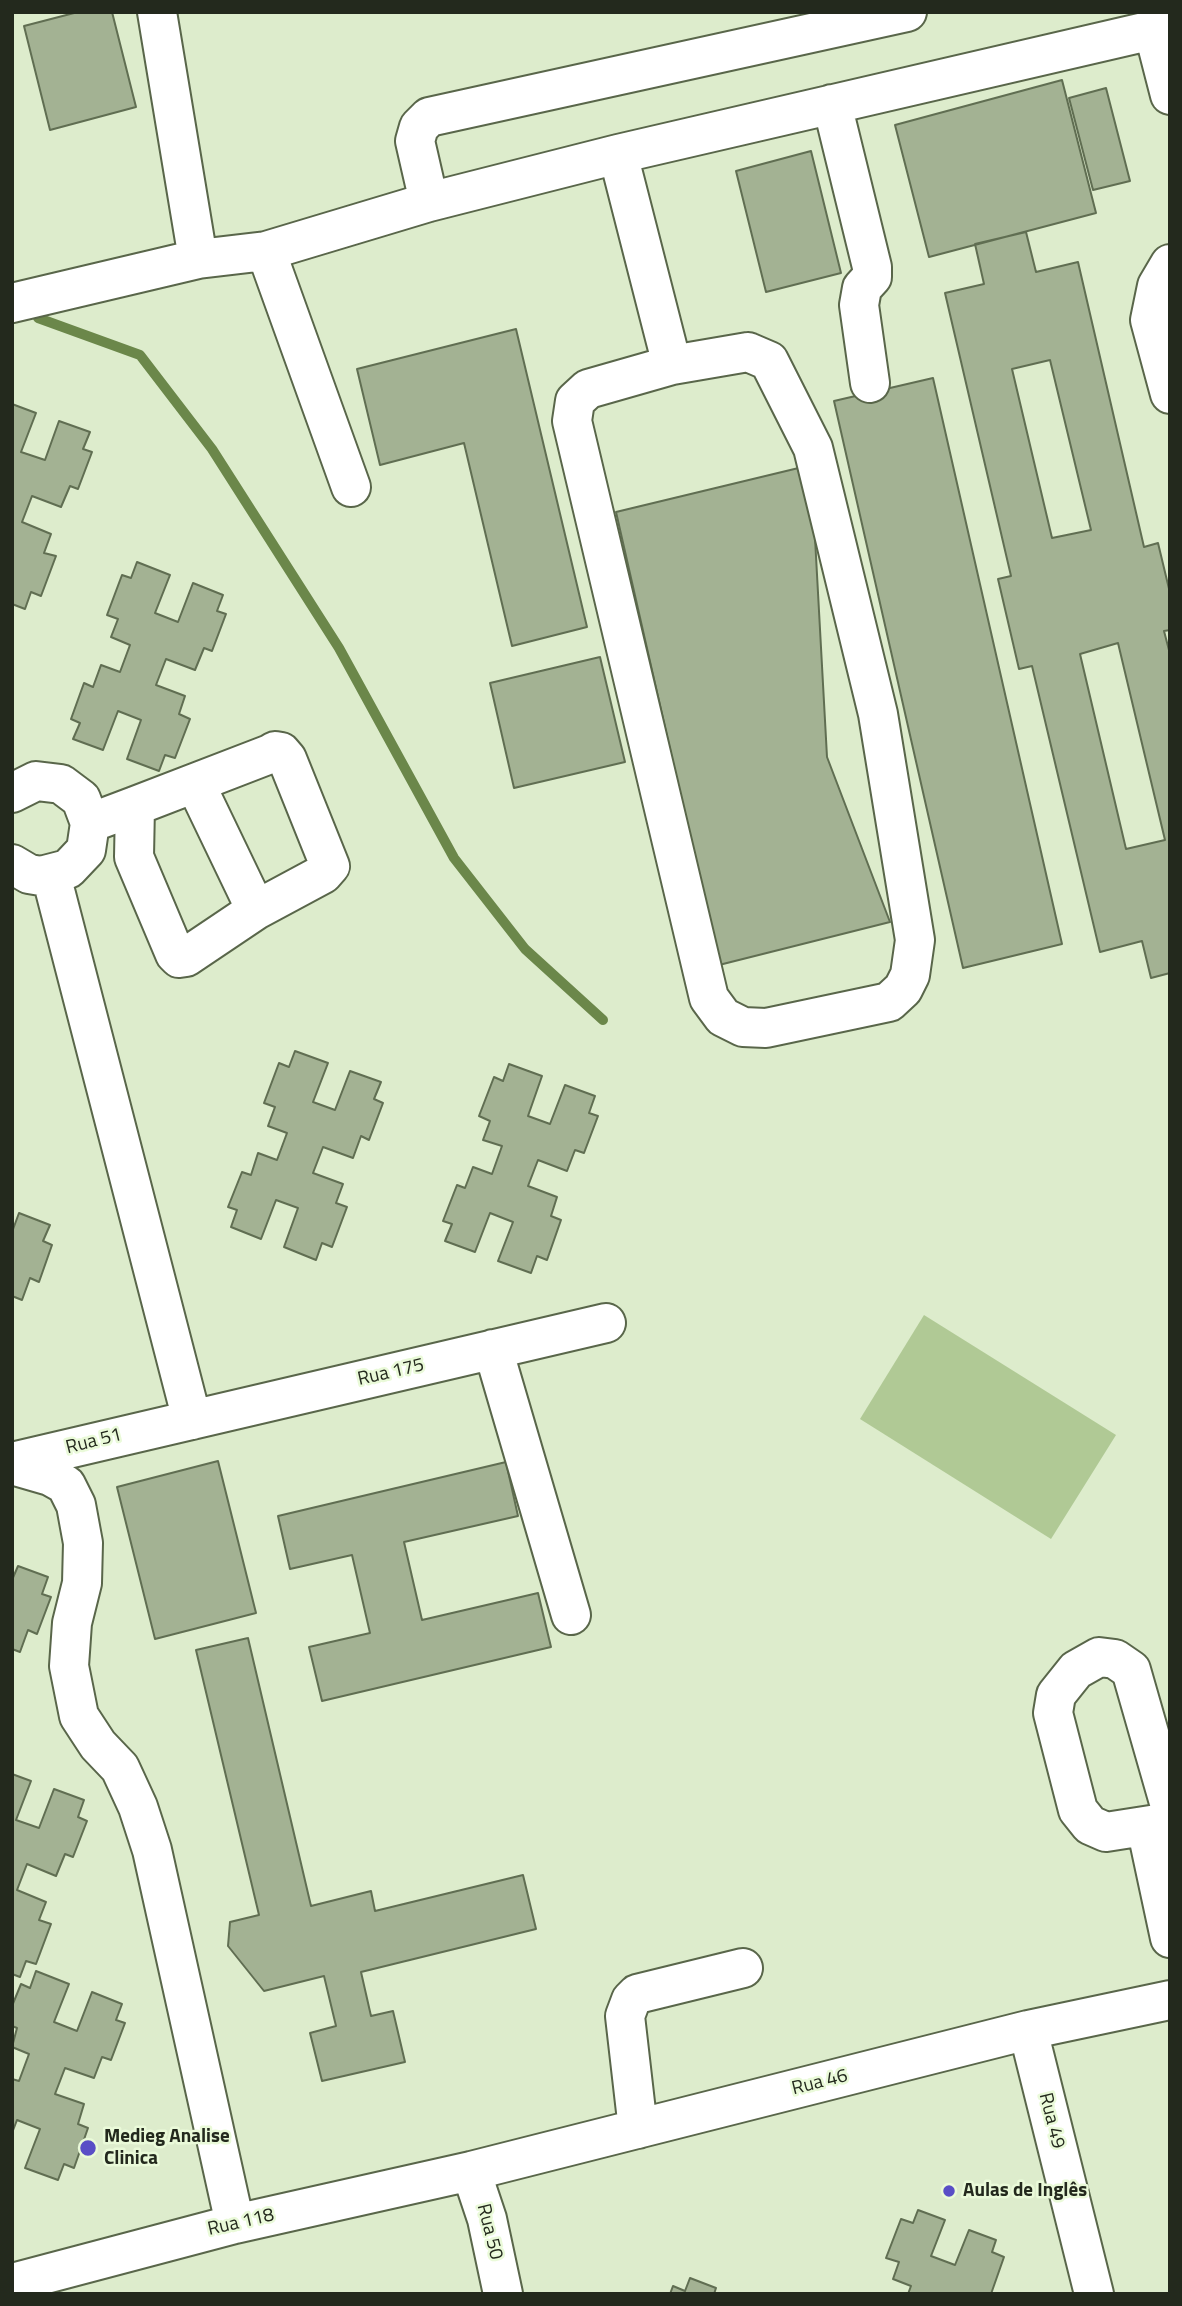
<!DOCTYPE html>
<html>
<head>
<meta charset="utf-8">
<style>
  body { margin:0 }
  #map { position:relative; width:1182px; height:2306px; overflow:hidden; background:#ddeccc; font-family:"Titillium Web",sans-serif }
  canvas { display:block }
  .frame { position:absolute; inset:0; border:14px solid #23291d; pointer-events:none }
</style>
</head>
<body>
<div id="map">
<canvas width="1182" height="2306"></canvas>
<div class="frame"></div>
</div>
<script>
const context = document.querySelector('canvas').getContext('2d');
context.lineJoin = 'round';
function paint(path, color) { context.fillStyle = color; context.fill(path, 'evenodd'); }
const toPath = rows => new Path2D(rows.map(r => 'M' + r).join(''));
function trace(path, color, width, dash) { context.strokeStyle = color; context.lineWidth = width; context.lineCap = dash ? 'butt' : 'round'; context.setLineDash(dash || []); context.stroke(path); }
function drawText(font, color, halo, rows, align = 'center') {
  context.font = font + ' "Titillium Web",sans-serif'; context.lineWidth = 5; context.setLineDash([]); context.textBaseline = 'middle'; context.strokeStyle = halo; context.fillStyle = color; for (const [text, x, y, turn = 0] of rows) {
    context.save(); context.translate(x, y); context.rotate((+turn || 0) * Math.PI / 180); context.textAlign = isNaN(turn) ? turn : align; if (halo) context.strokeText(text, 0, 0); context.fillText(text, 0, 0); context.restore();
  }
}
paint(toPath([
  [924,1315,1116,1435,1051,1539,860,1419]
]), '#b0c995');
trace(toPath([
  [38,318,140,355,212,449,339,648,454,858,525,949,603,1020]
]), '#6b874a', 10);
const building = toPath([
  [78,12,112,12,136,107,50,130,24,26,78,12],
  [1062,80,1096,213,929,257,895,125,1062,80],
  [1106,88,1130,181,1093,190,1069,98,1106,88],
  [811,151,841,273,766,292,736,171,811,151],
  [1026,232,1036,272,1078,262,1144,547,1158,543,1170,593,1170,630,1164,631,1170,654,1170,973,1151,978,1142,941,1100,952,1032,666,1019,669,998,579,1011,576,945,293,984,284,975,244,1026,232],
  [1050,360,1091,530,1052,538,1012,369,1050,360],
  [1118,643,1165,840,1126,849,1080,654,1118,643],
  [516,329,587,627,512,646,464,443,380,465,357,369,516,329],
  [933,378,1062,944,963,968,834,401,933,378],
  [12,404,36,413,21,452,45,460,59,421,90,432,83,449,92,452,78,489,70,486,61,507,32,496,22,522,51,534,44,553,56,556,41,596,31,592,25,609,12,604,12,404],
  [811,465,827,757,890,922,719,965,616,512,811,465],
  [137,562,170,575,155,613,178,622,193,583,223,595,217,611,226,614,212,651,204,648,195,670,166,659,156,685,185,696,179,714,190,719,175,758,165,755,159,771,127,759,141,720,118,711,103,750,73,739,80,723,71,719,84,683,93,687,101,665,120,672,130,645,111,637,118,619,107,615,122,575,131,578,137,562],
  [600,657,625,762,514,788,490,683,600,657],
  [295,1051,328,1063,313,1102,335,1110,350,1071,381,1082,374,1099,383,1103,369,1140,361,1136,353,1158,323,1147,313,1173,343,1184,336,1203,347,1207,332,1247,322,1243,316,1260,284,1247,298,1208,276,1200,261,1239,231,1227,237,1210,228,1207,242,1172,251,1175,258,1153,277,1160,287,1133,268,1126,275,1107,264,1103,279,1063,289,1067,295,1051],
  [509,1064,542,1076,528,1116,550,1124,565,1085,595,1096,589,1113,598,1116,584,1153,575,1150,567,1171,538,1160,528,1186,557,1197,551,1216,561,1220,547,1260,537,1256,531,1273,498,1261,513,1222,490,1213,475,1252,445,1241,452,1224,443,1221,457,1185,465,1188,473,1167,492,1174,502,1146,483,1140,490,1121,479,1116,494,1077,503,1081,509,1064],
  [19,1213,50,1225,43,1241,52,1245,39,1282,30,1278,22,1300,12,1296,12,1232,19,1213],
  [218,1461,256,1613,155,1639,117,1487,218,1461],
  [506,1462,518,1516,404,1542,422,1620,538,1593,551,1647,322,1701,309,1647,370,1633,352,1555,290,1569,278,1516,506,1462],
  [18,1566,48,1577,42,1594,51,1597,37,1634,28,1630,20,1652,12,1649,12,1580,18,1566],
  [248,1638,311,1906,371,1891,375,1911,523,1875,536,1929,361,1972,371,2016,393,2011,405,2062,322,2081,310,2033,336,2026,324,1976,264,1991,228,1946,230,1922,259,1915,196,1650,248,1638],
  [12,1774,31,1781,16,1820,39,1828,54,1789,84,1800,78,1817,87,1821,73,1857,65,1854,56,1876,27,1864,17,1890,46,1902,39,1920,51,1924,36,1964,26,1961,20,1977,12,1974,12,1774],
  [36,1971,69,1984,54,2022,77,2031,92,1992,122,2004,116,2020,125,2023,111,2060,102,2057,94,2078,65,2068,55,2094,84,2104,78,2124,88,2128,74,2168,64,2164,58,2180,25,2168,40,2129,17,2120,12,2133,12,2079,19,2081,29,2054,12,2047,17,2028,12,2026,12,2006,21,1984,30,1988,36,1971],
  [918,2210,945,2220,931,2256,955,2265,969,2230,996,2240,992,2252,1004,2257,991,2294,908,2294,911,2286,893,2279,899,2262,886,2258,901,2219,913,2223,918,2210],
  [690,2278,716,2288,714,2294,670,2294,673,2286,685,2291,690,2278]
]);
paint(building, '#a3b293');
trace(building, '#606e52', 2);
const minor = toPath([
  [157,12,198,259],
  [1153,29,1170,95],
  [832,104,872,267,872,277,862,288,859,305,870,383],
  [618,154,672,365],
  [429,202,415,141,419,127,429,117,907,12],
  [266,251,351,487],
  [1170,264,1157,286,1150,320,1170,394],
  [12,303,198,259,266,251,429,202,618,154,1170,26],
  [748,352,769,361,813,448,878,714,915,940,910,975,903,989,889,1002,766,1028,743,1027,723,1017,709,998,572,421,575,401,588,389,672,365,748,352],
  [195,783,256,910],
  [12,793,36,781,61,784,81,799,90,823,86,850,68,869,41,876,29,874,12,864],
  [90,823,135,806,270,754,275,751,281,752,287,759,330,866,323,874,256,910,186,957,179,958,175,954,134,857,135,806],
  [51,875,192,1420],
  [493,1349,571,1615],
  [12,1462,606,1323],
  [12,1465,50,1476,66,1485,76,1505,83,1543,82,1583,72,1623,69,1666,79,1716,98,1745,120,1768,138,1807,152,1850,235,2224],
  [1170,1806,1131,1670,1115,1659,1099,1657,1076,1670,1056,1695,1053,1713,1078,1810,1090,1825,1106,1832,1170,1822],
  [1146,1826,1170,1938],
  [1028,2030,1094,2294],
  [638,2129,625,2016,631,2000,637,1994,743,1968],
  [471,2171,487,2219,503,2294],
  [12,2283,235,2224,471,2171,1028,2030,1170,2000]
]);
trace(minor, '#59664a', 42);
trace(minor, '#fff', 38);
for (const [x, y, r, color] of [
  [88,2148,9,"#594ec6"],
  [949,2191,7,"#594ec6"]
]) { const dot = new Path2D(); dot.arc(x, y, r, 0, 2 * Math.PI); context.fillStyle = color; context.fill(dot); trace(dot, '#eafad9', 2.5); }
drawText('19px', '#23291d', '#eafad9', [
  ["Rua 175",391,1373,-13],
  ["Rua 51",94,1442,-14],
  ["Rua 46",820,2083,-14],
  ["Rua 49",1051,2121,76],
  ["Rua 118",241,2223,-13],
  ["Rua 50",489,2232,76]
]);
drawText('bold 19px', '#23291d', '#eafad9', [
  ["Medieg Analise",104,2137],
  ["Clinica",104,2159],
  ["Aulas de Inglês",963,2191]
], 'left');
</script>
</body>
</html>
